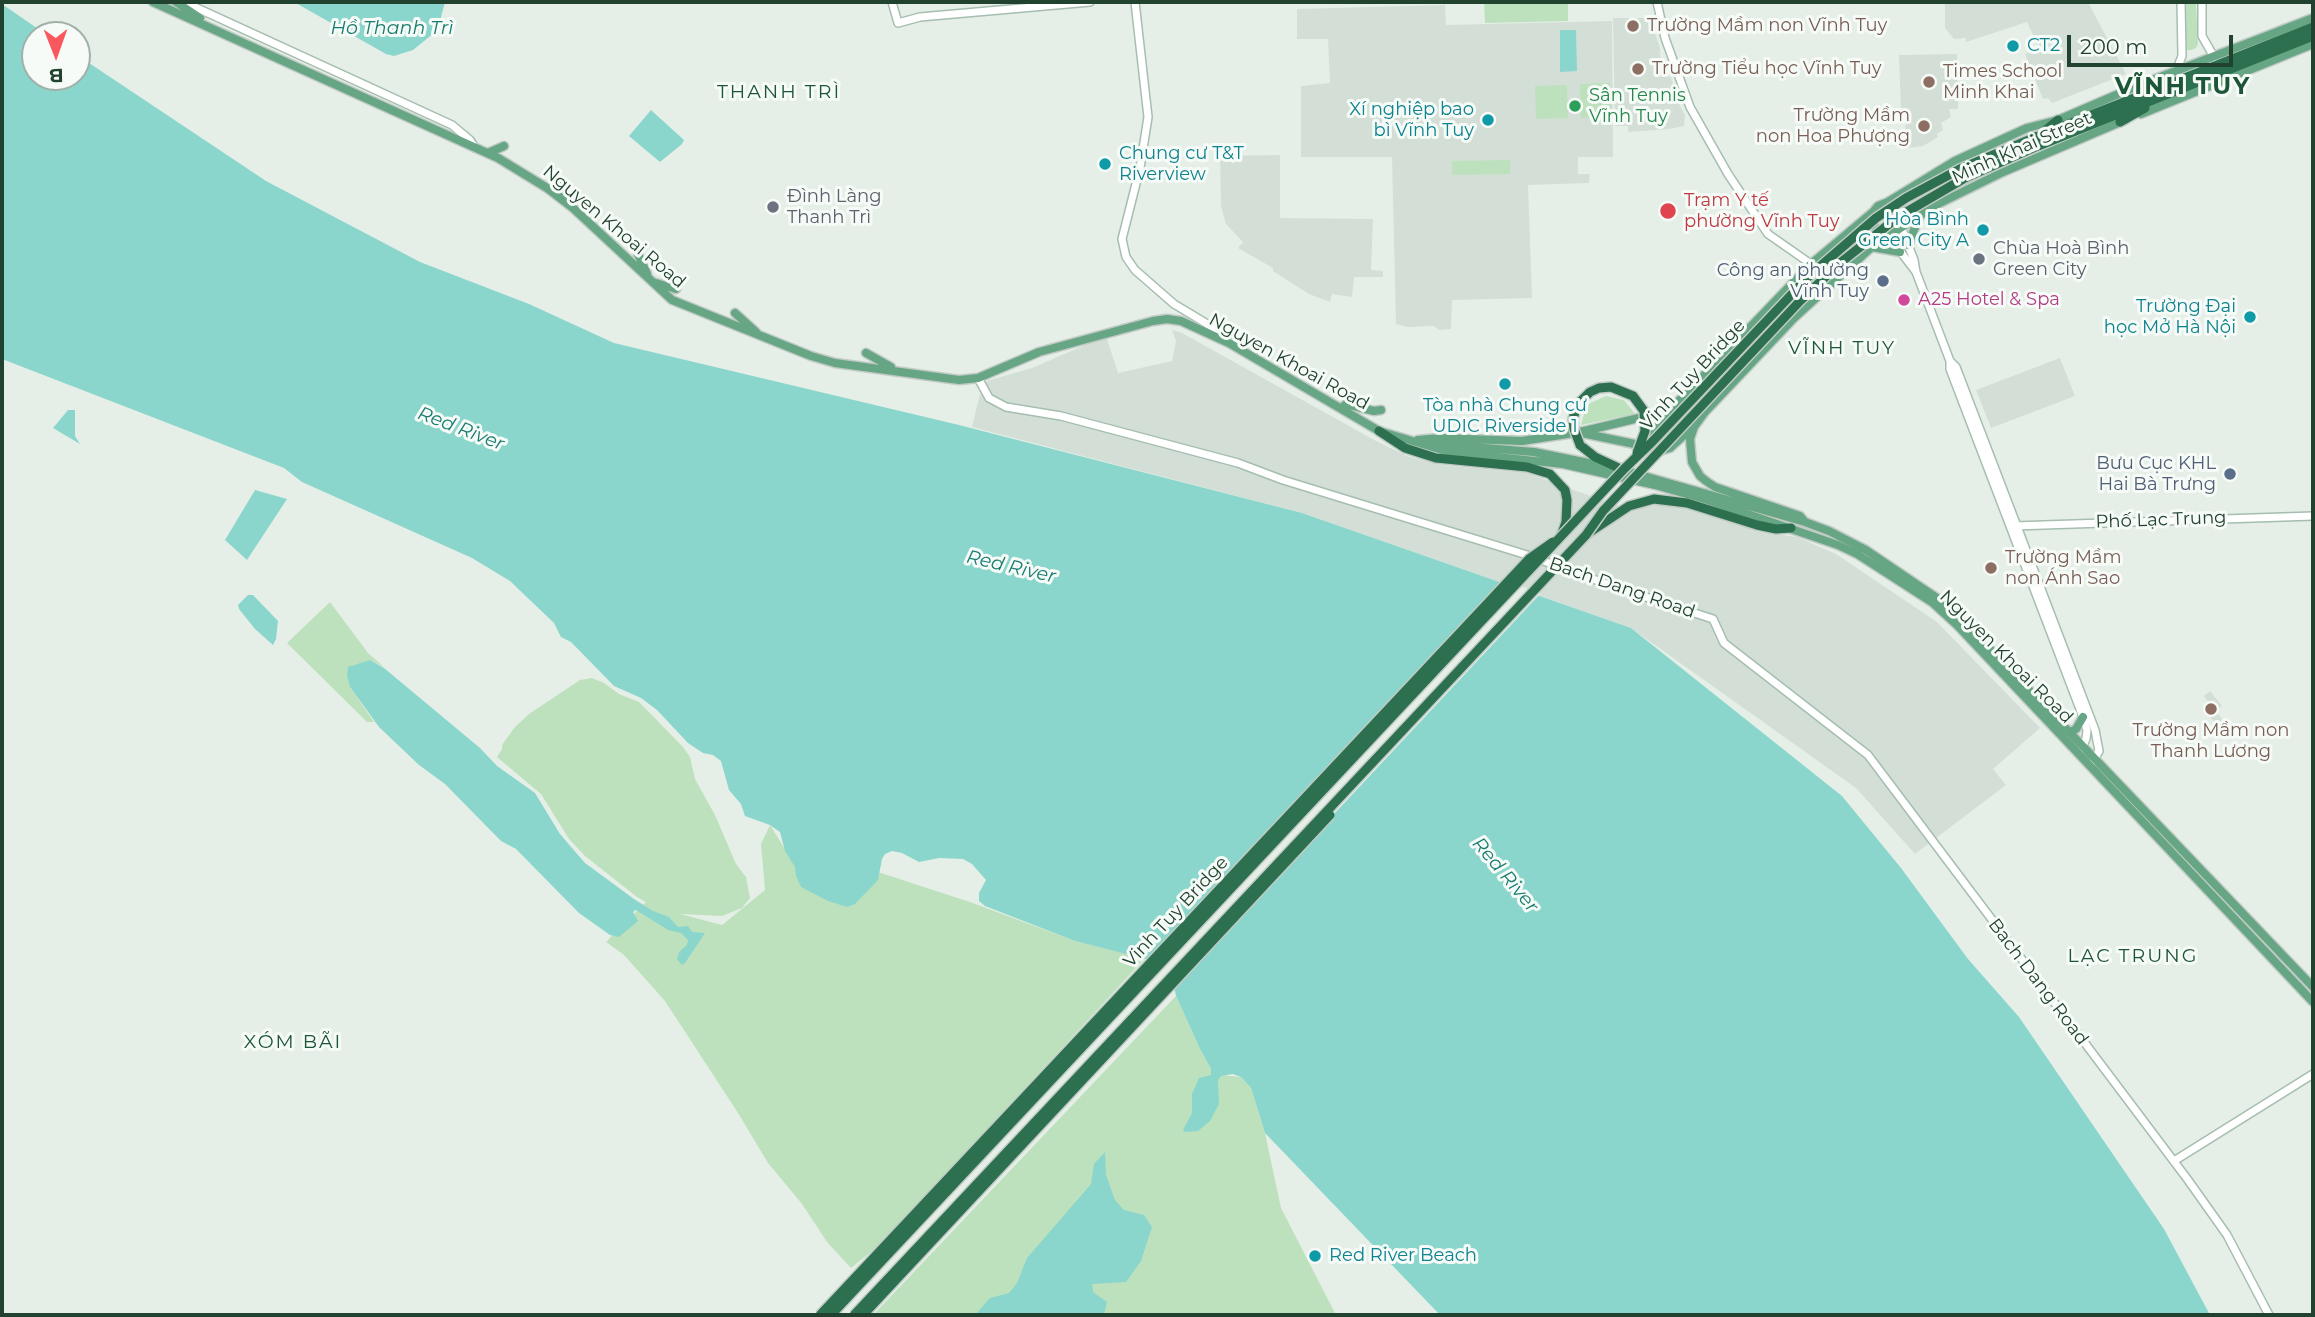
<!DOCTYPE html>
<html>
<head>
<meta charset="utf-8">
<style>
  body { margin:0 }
  #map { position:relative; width:2315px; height:1317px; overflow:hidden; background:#e5efe7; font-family:Montserrat,sans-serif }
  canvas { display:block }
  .frame { position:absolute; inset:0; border:4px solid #224230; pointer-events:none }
  .north { position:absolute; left:21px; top:21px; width:70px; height:70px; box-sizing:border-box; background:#f6fbf7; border:2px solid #a1b1a7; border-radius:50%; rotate:179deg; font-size:19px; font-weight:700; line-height:28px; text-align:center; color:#224230 }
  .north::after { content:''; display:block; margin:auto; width:24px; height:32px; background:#f9585f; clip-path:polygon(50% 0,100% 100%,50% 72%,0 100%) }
  .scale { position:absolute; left:2067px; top:35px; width:166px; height:32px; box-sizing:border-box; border:4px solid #224230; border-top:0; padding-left:9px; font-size:21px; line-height:24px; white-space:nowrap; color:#224230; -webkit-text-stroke:5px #f6fbf7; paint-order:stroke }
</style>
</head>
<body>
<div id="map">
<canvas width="2315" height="1317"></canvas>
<div class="frame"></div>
<div class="north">B</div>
<div class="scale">200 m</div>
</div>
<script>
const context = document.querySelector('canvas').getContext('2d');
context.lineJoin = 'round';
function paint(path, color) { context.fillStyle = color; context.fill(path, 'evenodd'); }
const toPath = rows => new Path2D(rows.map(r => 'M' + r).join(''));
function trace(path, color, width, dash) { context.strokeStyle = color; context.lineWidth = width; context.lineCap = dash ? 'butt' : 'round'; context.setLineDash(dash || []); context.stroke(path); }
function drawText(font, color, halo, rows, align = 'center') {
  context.font = font + ' Montserrat,sans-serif'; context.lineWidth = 6; context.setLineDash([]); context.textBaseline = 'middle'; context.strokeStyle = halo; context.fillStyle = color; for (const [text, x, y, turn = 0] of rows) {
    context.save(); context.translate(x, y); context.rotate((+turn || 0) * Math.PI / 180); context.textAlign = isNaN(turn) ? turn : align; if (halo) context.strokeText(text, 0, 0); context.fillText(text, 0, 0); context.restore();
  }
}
paint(toPath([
  [1945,2,2088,2,2126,74,2052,103,2048,98,2043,99,2025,54,2039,48,2027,22,1966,42,1966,38,1954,39,1945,28],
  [1445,5,1446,25,1612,21,1613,157,1578,157,1578,174,1590,174,1589,183,1528,185,1532,298,1452,300,1451,329,1439,330,1434,326,1408,327,1396,324,1392,157,1301,157,1301,86,1330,83,1328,39,1297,39,1297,9],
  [1613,18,1650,18,1660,48,1661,75,1671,77,1679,104,1685,115,1684,126,1669,129,1628,132,1628,126,1615,126],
  [1957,54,1958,109,1949,109,1951,117,1941,123,1943,130,1937,134,1938,137,1923,146,1906,148,1905,109,1901,109,1899,55],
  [1280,155,1280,218,1373,219,1371,270,1383,271,1383,277,1354,277,1352,297,1332,294,1330,302,1309,294,1273,271,1273,268,1238,248,1243,242,1226,224,1221,206,1220,156],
  [1172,330,1182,333,1376,441,1409,457,1441,465,1526,473,1630,510,1660,504,1687,506,1773,534,1797,537,1836,554,1937,622,2040,728,1993,769,2006,785,1915,854,1856,788,1631,628,1302,513,972,427,979,398,987,381,1032,368,1106,336,1118,373,1172,361,1176,341],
  [2060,358,2075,396,1991,428,1976,390],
  [2210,691,2222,706,2216,711,2223,720,2220,726,2216,724,2203,708,2209,703,2204,696]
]), '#d3dfd6');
paint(toPath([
  [1484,2,1568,2,1568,21,1485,23],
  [2185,2,2196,2,2198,44,2196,48,2191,50,2187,50,2184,43],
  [1610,83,1611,117,1581,118,1580,84],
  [1567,85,1568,118,1536,119,1535,86],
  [1510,160,1510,174,1452,175,1452,161],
  [1606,396,1624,400,1635,414,1581,425,1584,414,1590,403],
  [330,602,368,653,384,667,370,660,350,687,374,722,367,722,287,643],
  [592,678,604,683,619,694,639,702,683,747,690,757,695,779,715,815,736,864,746,877,750,898,742,908,722,916,680,914,722,925,765,890,761,844,770,825,791,859,825,875,881,873,970,902,1075,941,1145,958,882,1243,851,1268,827,1242,802,1204,768,1163,738,1113,665,1001,624,955,606,942,646,902,637,897,585,856,569,839,541,794,497,757,502,749,502,745,515,727,529,714,580,680],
  [1176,996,1200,1049,1211,1069,1221,1075,1241,1077,1251,1088,1265,1133,1281,1208,1336,1315,873,1315]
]), '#bee1bd');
paint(toPath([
  [294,2,445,2,440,21,434,33,413,50,394,56,386,54],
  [2,4,47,35,35,35,35,77,77,77,77,55,266,181,420,262,529,304,614,343,959,425,1302,513,1631,628,1842,796,1901,868,1968,959,2019,1017,2164,1229,2210,1315,1440,1315,1265,1133,1251,1088,1241,1077,1233,1074,1221,1076,1218,1080,1219,1104,1210,1121,1198,1131,1185,1132,1183,1130,1192,1113,1192,1094,1199,1078,1211,1075,1211,1069,1200,1049,1176,996,1170,965,1075,941,985,906,979,901,979,893,986,880,972,864,963,859,939,858,919,862,902,853,892,851,885,854,882,859,878,880,855,904,847,907,828,901,801,887,796,876,795,867,785,851,780,832,770,825,745,816,741,804,729,790,721,761,713,755,703,753,688,743,657,710,641,698,614,686,571,642,561,637,554,623,510,581,472,558,302,482,284,468,2,359],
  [1560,30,1576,30,1577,71,1560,72],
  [651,110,684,140,682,144,660,162,629,136],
  [68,410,75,410,75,436,80,444,53,428],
  [255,490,287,499,247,560,225,540],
  [248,595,253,595,278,621,276,639,273,645,255,629,239,609,238,605],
  [370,660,384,668,480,748,497,766,535,793,560,834,585,863,634,899,653,911,669,917,678,927,688,926,692,932,705,933,685,963,682,965,677,959,679,952,687,945,688,940,681,933,668,930,636,910,633,912,638,921,619,937,610,935,579,913,516,849,501,841,445,784,419,765,379,727,350,687,347,675,348,667],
  [1105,1152,1106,1175,1115,1200,1124,1210,1144,1215,1152,1227,1141,1261,1126,1282,1092,1284,1093,1292,1107,1302,1104,1315,975,1315,990,1298,1009,1293,1017,1283,1027,1258,1091,1184,1094,1164]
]), '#8bd6cc');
paint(toPath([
  [1506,581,1541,593,1171,988,1167,968,1148,963]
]), '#e5efe7');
const secondary = toPath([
  [184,2,452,125,470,140,475,148],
  [892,2,898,23,920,17,1090,2],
  [1135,2,1148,117,1140,168,1122,239,1126,257,1135,270,1174,304,1224,334,1229,343],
  [1657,2,1665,38,1690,107,1728,174,1768,234,1811,264],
  [2202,2,2202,36,2214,57],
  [2176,71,2182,56,2181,2],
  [1901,227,1914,260,1916,272,1950,361,1956,367,2095,730,2099,751,2092,763],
  [1887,234,1916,272],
  [1950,361,1950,369,2083,717,2087,730,2086,739,2081,750],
  [978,378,989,398,1006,407,1061,416,1238,463,1283,480,1527,555,1615,587,1713,619,1724,643,1868,755,2188,1180,2227,1235,2269,1315],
  [2014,526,2313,516],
  [2174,1161,2313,1074]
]);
const primary = toPath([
  [153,2,498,158,547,188,573,208,672,300,811,356,835,363,959,380,978,378,1039,352,1153,321,1167,319,1181,321,1229,343,1379,431,1449,452,1563,464,1655,485,1704,499,1838,545,1857,554,1933,603,1957,625,2313,1002],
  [176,2,200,18],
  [2141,114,2313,44],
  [488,153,504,146],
  [554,178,569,202],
  [1872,216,1872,222,1877,230,1882,233,1893,233,1938,204,2003,172,2125,120],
  [1908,245,1920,215],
  [1872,247,1900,252],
  [638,254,647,274],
  [656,283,676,289],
  [735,313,756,332],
  [866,353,891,367],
  [1342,408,1346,404,1374,411,1381,410],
  [1582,433,1663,450,1670,448,1692,428],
  [1418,440,1440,438,1522,441,1580,432,1660,413,1673,406,1683,397,1811,264,1873,212,1878,206,1888,202,1955,161,2027,128,2058,120,2137,86,2313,18],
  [1437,444,1534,452,1623,470,1805,522,1829,531,1866,550,1937,598,1964,622,2313,987],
  [1648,448,1649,435,1669,411],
  [1805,522,1800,516,1715,487,1706,481,1700,476,1692,462,1690,439,1694,427,1705,412,1794,318,1886,234],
  [2070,732,2076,729,2083,717]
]);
const highway = toPath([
  [2137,86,2165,84],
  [2120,122,2145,108],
  [2046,130,2058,120],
  [2036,137,2313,27],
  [2038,146,2313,36],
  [1379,431,1405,448,1436,458,1527,467,1550,474,1565,490,1567,500,1566,522,1561,536],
  [1580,445,1595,457,1623,470],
  [1587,534,1629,506,1654,499,1687,503,1757,525,1776,529,1791,528]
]);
trace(secondary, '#a5beaf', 10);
trace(primary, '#c1cac5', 11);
trace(highway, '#c1cac5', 12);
trace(secondary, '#fff', 7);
trace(primary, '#67a684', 8);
trace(highway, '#2c704f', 9);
const highwayBridge = toPath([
  [1580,445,1574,429,1573,419,1577,405,1590,392,1599,388,1611,387,1633,396,1644,411,1645,431,1637,453],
  [820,1315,1529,559,1553,542],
  [831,1315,1625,468,1652,442,1809,276,1876,218,1906,198,1960,169,2036,137],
  [854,1315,1586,535,1603,511,1800,301,1840,263,1898,217,1963,179,2038,146],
  [863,1315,1330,815]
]);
trace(highwayBridge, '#c1cac5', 12, []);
trace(highwayBridge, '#2c704f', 9);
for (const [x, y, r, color] of [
  [1633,26,7,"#8d6e63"],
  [2013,46,7,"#0f9aa8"],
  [1638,69,7,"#8d6e63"],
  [1929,82,7,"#8d6e63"],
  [1575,106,7,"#2e9e5b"],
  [1488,120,7,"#0f9aa8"],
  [1924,126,7,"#8d6e63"],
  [1105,164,7,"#0f9aa8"],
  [773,207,7,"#6b7280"],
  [1668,211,9,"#e0444e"],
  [1983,230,7,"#0f9aa8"],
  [1979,259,7,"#6b7280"],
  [1883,281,7,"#5c6f8a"],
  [1904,300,7,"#d1479c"],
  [2250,317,7,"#0f9aa8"],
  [1505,384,7,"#0f9aa8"],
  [2230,474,7,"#5c6f8a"],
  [1991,568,7,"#8d6e63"],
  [2211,709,7,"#8d6e63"],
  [1315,1256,7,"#0f9aa8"]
]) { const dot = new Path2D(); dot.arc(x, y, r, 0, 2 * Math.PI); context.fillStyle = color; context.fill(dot); trace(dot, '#f6fbf7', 2.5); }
drawText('18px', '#785e54', '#f6fbf7', [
  ["Trường Mầm non Vĩnh Tuy",1647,26],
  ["Trường Tiểu học Vĩnh Tuy",1652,69],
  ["Times School",1943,72],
  ["Minh Khai",1943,93],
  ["Trường Mầm",1910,116,"right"],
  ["non Hoa Phượng",1910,137,"right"],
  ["Trường Mầm",2005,558],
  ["non Ánh Sao",2005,579],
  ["Trường Mầm non",2211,731,"center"],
  ["Thanh Lương",2211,752,"center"]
], 'left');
drawText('18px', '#0d838f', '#f6fbf7', [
  ["CT2",2027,46],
  ["Xí nghiệp bao",1474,110,"right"],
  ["bì Vĩnh Tuy",1474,131,"right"],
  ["Chung cư T&T",1119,154],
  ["Riverview",1119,175],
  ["Hòa Bình",1969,220,"right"],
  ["Green City A",1969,241,"right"],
  ["Trường Đại",2236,307,"right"],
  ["học Mở Hà Nội",2236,328,"right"],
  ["Tòa nhà Chung cư",1505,406,"center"],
  ["UDIC Riverside 1",1505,427,"center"],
  ["Red River Beach",1329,1256]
], 'left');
drawText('18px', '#27864d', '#f6fbf7', [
  ["Sân Tennis",1589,96],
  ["Vĩnh Tuy",1589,117]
], 'left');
drawText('18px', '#224230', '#f6fbf7', [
  ["Minh Khai Street",2022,148,-24],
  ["Nguyen Khoai Road",614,227,40],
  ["Nguyen Khoai Road",1289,362,29],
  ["Vinh Tuy Bridge",1693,375,-47],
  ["Phố Lạc Trung",2161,520,-2],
  ["Bach Dang Road",1622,588,19],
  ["Nguyen Khoai Road",2006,657,45],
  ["Vinh Tuy Bridge",1176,912,-47],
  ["Bach Dang Road",2038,982,53]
]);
drawText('18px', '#5b616d', '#f6fbf7', [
  ["Đình Làng",787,197],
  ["Thanh Trì",787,218],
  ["Chùa Hoà Bình",1993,249],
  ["Green City",1993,270]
], 'left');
drawText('18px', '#be3a42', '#f6fbf7', [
  ["Trạm Y tế",1684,201],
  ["phường Vĩnh Tuy",1684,222]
], 'left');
drawText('18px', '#4e5e75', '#f6fbf7', [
  ["Công an phường",1869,271],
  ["Vĩnh Tuy",1869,292],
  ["Bưu Cục KHL",2216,464],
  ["Hai Bà Trưng",2216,485]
], 'right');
drawText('18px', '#b23c85', '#f6fbf7', [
  ["A25 Hotel & Spa",1918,300]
], 'left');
drawText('italic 19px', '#187c70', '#f6fbf7', [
  ["Hồ Thanh Trì",392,28],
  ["Red River",461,429,21],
  ["Red River",1011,567,13],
  ["Red River",1505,875,50]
]);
context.letterSpacing = '2px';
drawText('19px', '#1d5637', '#f6fbf7', [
  ["THANH TRÌ",779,92],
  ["VĨNH TUY",1842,348],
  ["LẠC TRUNG",2133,956],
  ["XÓM BÃI",293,1042]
]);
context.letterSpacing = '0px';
context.letterSpacing = '2px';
drawText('bold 24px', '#1d5637', '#f6fbf7', [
  ["VĨNH TUY",2183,87]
]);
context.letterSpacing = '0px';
</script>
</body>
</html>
